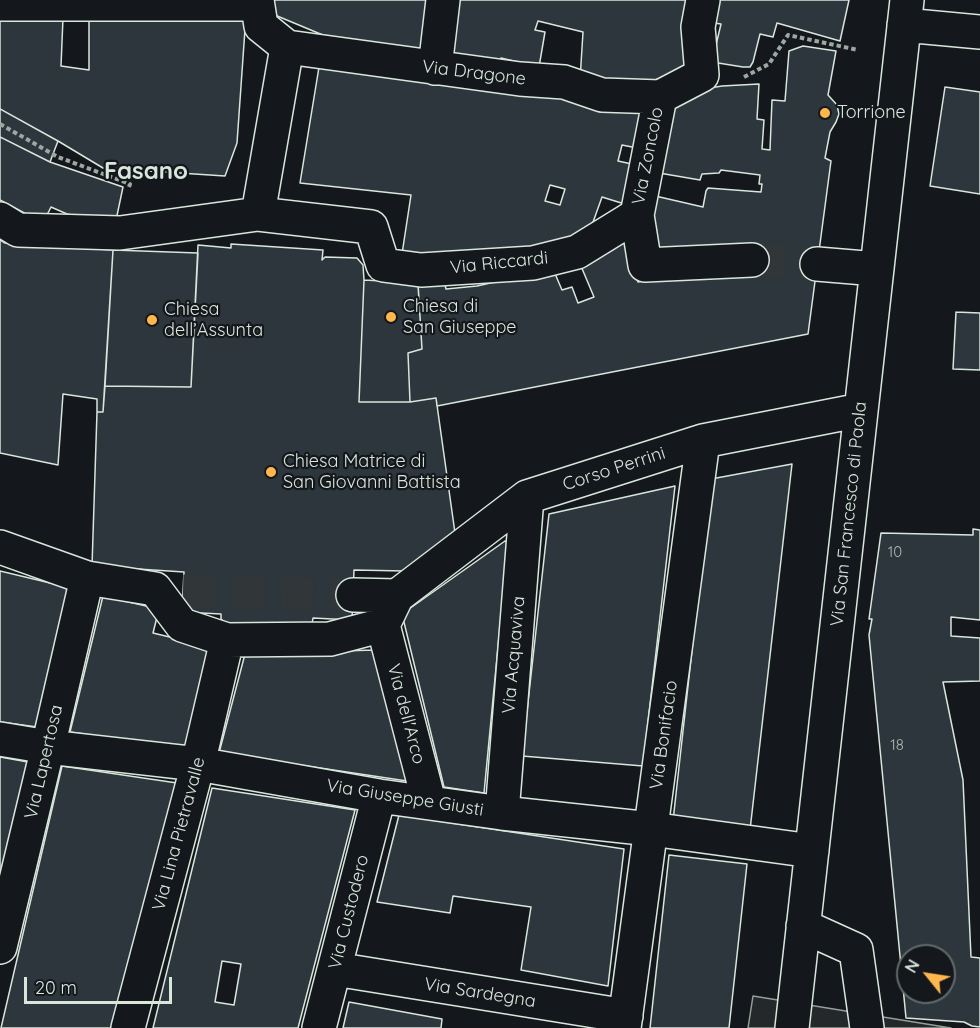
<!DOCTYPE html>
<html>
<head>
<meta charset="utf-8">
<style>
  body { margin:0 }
  #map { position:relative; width:980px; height:1028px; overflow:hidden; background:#14181c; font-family:Quicksand,sans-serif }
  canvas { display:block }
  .north { position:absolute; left:896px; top:944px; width:60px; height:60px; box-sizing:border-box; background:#14181c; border:2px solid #626a69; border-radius:50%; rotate:300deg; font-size:16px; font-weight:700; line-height:24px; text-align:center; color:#d8e6dc }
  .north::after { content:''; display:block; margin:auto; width:21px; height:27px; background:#ffb74d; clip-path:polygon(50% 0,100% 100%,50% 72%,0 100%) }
  .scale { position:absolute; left:24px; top:977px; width:148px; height:27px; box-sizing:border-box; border:3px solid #d8e6dc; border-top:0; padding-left:8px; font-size:18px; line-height:21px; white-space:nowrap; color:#d8e6dc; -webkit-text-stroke:4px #14181c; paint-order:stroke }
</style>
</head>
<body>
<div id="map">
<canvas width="980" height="1028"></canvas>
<div class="north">N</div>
<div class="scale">20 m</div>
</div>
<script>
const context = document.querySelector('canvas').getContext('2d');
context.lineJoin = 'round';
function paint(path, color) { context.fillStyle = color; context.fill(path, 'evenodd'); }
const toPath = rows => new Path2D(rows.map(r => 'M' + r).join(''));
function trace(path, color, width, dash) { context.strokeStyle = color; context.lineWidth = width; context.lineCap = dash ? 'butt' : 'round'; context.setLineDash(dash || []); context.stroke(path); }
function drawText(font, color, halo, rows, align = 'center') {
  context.font = font + ' Quicksand,sans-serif'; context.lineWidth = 4.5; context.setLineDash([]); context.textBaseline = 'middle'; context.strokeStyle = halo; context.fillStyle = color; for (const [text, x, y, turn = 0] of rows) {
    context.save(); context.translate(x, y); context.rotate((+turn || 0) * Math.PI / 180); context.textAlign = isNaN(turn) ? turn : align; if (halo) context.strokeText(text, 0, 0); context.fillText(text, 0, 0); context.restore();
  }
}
const parking = toPath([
  [753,996,951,1028,748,1028,753,996]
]);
paint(parking, '#24282b');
trace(parking, '#939e99', 1.5);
const building = toPath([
  [271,0,436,0,428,57,354,48,270,13,271,0],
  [454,0,695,0,686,71,664,88,580,80,583,32,538,21,535,30,545,32,539,67,501,58,497,71,444,60,454,0],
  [711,0,849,0,840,41,777,23,773,37,760,34,753,62,750,67,743,67,712,62,721,24,707,22,711,0],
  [246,15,237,143,225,176,103,168,58,141,0,109,0,18,63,18,61,66,89,70,89,16,246,15],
  [803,46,836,51,828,95,837,105,839,114,836,122,830,132,825,158,831,161,808,334,437,406,436,398,410,402,408,353,422,349,418,285,444,281,446,289,477,286,553,269,562,290,572,287,578,303,594,297,578,259,627,237,638,282,678,272,650,253,651,195,703,207,706,191,708,188,761,192,762,184,759,184,760,175,721,170,719,173,702,174,700,180,659,173,671,97,697,90,722,86,759,84,757,119,764,120,762,149,770,150,772,100,785,101,789,51,803,46],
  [320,61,588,95,647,106,642,149,622,145,618,161,641,166,631,206,602,197,587,239,537,250,402,254,411,195,300,183,320,61],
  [550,185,565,189,560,205,545,201,550,185],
  [945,87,980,92,980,194,930,186,945,87],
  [0,109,58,141,50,162,0,137,0,109],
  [0,137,50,162,123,187,115,225,67,214,51,207,43,223,0,200,0,137],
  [0,240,5,243,113,250,103,412,97,412,97,399,63,394,58,465,0,453,0,240],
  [231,244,323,250,322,260,325,257,357,258,363,265,364,280,359,402,410,402,436,398,455,533,405,571,354,570,352,620,313,618,312,624,228,626,221,619,221,614,182,612,184,572,92,566,97,412,103,412,105,386,191,387,198,245,231,248,231,244],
  [113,250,198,253,191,387,105,386,113,250],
  [364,280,418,283,422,349,408,353,410,402,359,402,364,280],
  [956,312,980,313,980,370,953,369,956,312],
  [792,464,750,830,673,821,711,479,792,464],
  [675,486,643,766,522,756,549,514,675,486],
  [973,529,980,530,980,620,951,617,951,636,980,638,980,681,943,682,963,780,971,957,980,958,980,1027,972,1026,964,1022,906,1018,869,635,872,619,869,619,881,533,973,535,973,529],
  [908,956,944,956,944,992,908,992,908,956],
  [505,541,508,543,484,793,444,787,402,614,505,541],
  [0,571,71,588,37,727,0,722,0,571],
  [103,596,159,609,153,633,211,647,187,749,70,732,103,596],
  [374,650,407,781,219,753,245,654,374,650],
  [0,757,28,762,0,881,0,757],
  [62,766,177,783,117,1028,1,1028,62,766],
  [212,788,355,810,298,1028,153,1028,212,788],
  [222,961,241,964,234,1005,215,1002,222,961],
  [399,815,624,849,608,986,521,970,531,907,453,896,450,913,377,902,399,815],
  [669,855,747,864,729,1028,650,1028,669,855],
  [349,1002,442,1019,441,1028,343,1028,349,1002]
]);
paint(building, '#2c363c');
trace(building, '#d8e6dc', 1.5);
trace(toPath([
  [752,260,817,264],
  [183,591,353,595]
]), '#313739', 33, [33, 16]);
const minor = toPath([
  [257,0,261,26,287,47],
  [0,4,257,4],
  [904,25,980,32],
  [287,47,520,79,564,82,602,95,660,97,702,75,698,27,703,0],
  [435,68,443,0],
  [660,97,637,215,645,265,752,260],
  [258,214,287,47],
  [0,219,18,230,120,233,258,214,371,227,383,265,421,270,533,263,577,252,637,215],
  [817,264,877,269],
  [0,547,87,578,155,589,182,625,227,640,330,639,383,625,397,596,527,497,703,441,861,410],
  [353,595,397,596],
  [383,625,429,802],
  [0,739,48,747,198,764,379,796,502,813,651,829,812,851],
  [502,813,527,497],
  [803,926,856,950,867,1028],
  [0,947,48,747,87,578],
  [335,969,626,1016],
  [128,1028,198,764,227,640],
  [319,1028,379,796],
  [624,1028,703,441],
  [792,1028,907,0]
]);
trace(minor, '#d8e6dc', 36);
trace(toPath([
  [744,77,769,64,788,35,858,50],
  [0,124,58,157,130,184,129,187]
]), '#9da8a2', 4, [4.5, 3]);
trace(minor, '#14181c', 33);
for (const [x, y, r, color] of [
  [825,113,6,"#ffb74d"],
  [391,317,6,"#ffb74d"],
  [152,320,6,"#ffb74d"],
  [271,472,6,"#ffb74d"]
]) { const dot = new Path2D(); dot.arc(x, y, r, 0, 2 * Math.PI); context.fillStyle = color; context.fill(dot); trace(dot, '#14181c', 2); }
drawText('15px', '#adbab4', null, [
  ["10",895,552],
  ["18",897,745]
]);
drawText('18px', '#d8e6dc', '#14181c', [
  ["Via Dragone",474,73,7],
  ["Via Zoncolo",648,156,-79],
  ["Via Riccardi",499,263,-6],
  ["Corso Perrini",614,469,-18],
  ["Via San Francesco di Paola",849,514,-84],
  ["Via Acquaviva",514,655,-85],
  ["Via dell'Arco",406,714,75],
  ["Via Bonifacio",664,735,-82],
  ["Via Lapertosa",44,762,-77],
  ["Via Giuseppe Giusti",405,798,9],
  ["Via Lina Pietravalle",179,834,-75],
  ["Via Custodero",349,912,-76],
  ["Via Sardegna",480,993,9]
]);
drawText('18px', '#d8e6dc', '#14181c', [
  ["Torrione",837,113],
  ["Chiesa di",403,307],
  ["San Giuseppe",403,328],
  ["Chiesa",164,310],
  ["dell’Assunta",164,331],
  ["Chiesa Matrice di",283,462],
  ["San Giovanni Battista",283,483]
], 'left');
drawText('bold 24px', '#d8e6dc', '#14181c', [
  ["Fasano",146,172]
]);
</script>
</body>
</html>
